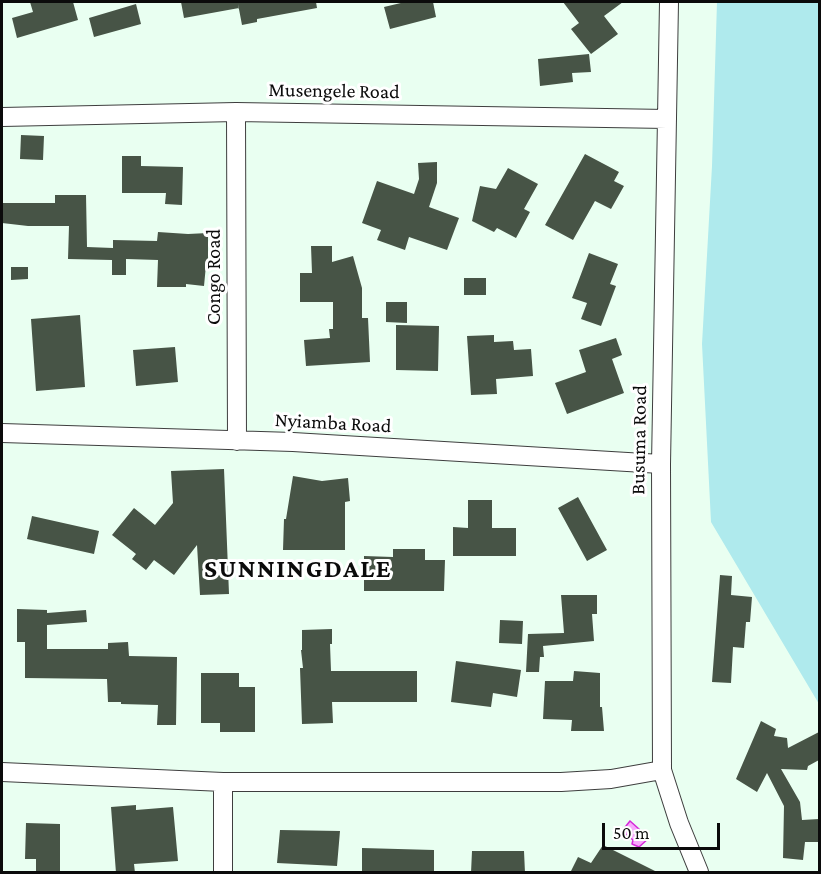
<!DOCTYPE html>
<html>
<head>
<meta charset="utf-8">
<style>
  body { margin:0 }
  #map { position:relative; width:821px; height:874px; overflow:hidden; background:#e9fff1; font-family:"Crimson Pro",serif }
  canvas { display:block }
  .frame { position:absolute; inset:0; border:3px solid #0b0b0b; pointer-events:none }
  .scale { position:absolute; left:602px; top:823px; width:118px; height:27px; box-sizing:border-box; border:3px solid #0b0b0b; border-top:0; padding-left:8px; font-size:18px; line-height:21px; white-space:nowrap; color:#0b0b0b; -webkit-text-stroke:4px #fff; paint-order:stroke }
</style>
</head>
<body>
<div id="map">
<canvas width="821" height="874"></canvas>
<div class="frame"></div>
<div class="scale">50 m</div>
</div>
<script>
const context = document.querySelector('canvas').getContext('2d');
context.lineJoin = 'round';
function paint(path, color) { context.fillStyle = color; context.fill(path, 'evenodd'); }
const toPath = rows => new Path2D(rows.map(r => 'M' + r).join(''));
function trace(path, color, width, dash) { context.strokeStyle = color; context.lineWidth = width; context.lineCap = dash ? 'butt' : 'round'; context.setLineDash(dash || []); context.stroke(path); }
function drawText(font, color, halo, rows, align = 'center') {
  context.font = font + ' "Crimson Pro",serif'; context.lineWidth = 6; context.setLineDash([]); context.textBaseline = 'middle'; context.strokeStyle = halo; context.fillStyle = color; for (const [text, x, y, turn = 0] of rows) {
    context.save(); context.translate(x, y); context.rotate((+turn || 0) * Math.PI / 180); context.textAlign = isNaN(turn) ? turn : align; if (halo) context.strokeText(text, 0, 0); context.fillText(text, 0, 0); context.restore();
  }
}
paint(toPath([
  [717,2,819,2,819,704,711,522,702,344,712,166]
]), '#afeaed');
const water = toPath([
  [630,821,649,838,639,847,632,844,633,840,622,831,630,821]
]);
paint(water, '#f7a8fc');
trace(water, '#d428d9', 1.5);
paint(toPath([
  [30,2,73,2,78,20,17,38,12,18,33,12],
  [181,2,316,2,317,8,257,19,257,22,242,25,238,4,239,8,184,18],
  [405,2,433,2,436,17,390,29,384,7],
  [563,2,623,2,604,16,618,34,591,54,571,29,579,23],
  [136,4,141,24,94,37,89,18],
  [589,54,591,72,572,73,573,82,540,86,538,59],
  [21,135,44,136,43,160,20,159],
  [585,154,619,172,614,181,624,186,611,209,595,201,573,240,545,225],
  [122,156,141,156,141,166,183,167,182,205,165,204,166,193,122,193],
  [437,162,437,183,429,207,459,218,447,250,409,237,405,250,377,240,381,230,362,223,377,181,414,194,419,179,418,163],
  [508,168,538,184,524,209,530,212,516,238,497,228,494,232,472,221,480,186,496,189],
  [55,195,86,195,87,247,113,248,113,240,157,241,158,232,188,234,208,233,208,265,206,265,204,286,186,284,186,287,157,287,158,260,126,259,126,275,112,275,112,260,68,259,69,226,28,226,2,223,2,203,55,203],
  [311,246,332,246,332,262,353,256,362,288,362,318,368,318,370,362,306,366,304,340,330,338,329,329,333,329,333,302,300,302,300,273,312,273],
  [589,253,618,264,610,284,616,286,601,326,581,319,587,303,572,298],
  [11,267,28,267,28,279,11,280],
  [464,278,486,278,486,295,464,295],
  [386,302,407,302,407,323,386,322],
  [80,315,85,387,36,391,31,319],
  [396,325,439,326,438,371,396,370],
  [494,335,494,342,513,341,514,350,531,349,533,376,496,379,497,394,471,395,467,336],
  [616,338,622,355,612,359,624,393,567,414,555,383,586,372,579,350],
  [175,347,178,382,136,386,133,350],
  [224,469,229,594,200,595,197,545,174,575,154,560,146,570,132,559,136,554,112,535,134,508,155,525,173,503,171,471],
  [293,476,322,481,348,478,350,501,345,502,345,550,283,550,284,519,286,519],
  [578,497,607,550,587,561,558,508],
  [468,500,492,500,492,528,516,528,516,556,453,556,453,527,468,528],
  [32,516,99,531,94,554,27,539],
  [393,549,425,549,425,560,445,560,444,591,364,591,364,556,393,557],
  [720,575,732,576,731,595,752,597,750,622,746,622,744,648,733,647,731,683,712,682],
  [561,595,597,595,597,614,592,614,594,641,543,646,544,657,540,657,539,672,526,672,528,634,564,633],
  [17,609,47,610,47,613,86,610,87,622,47,625,47,649,108,649,108,643,128,642,129,656,177,657,176,725,157,725,158,705,121,704,121,702,108,702,107,679,25,678,25,642,17,642],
  [500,620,523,621,522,644,499,643],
  [332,629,332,644,330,644,331,671,417,671,417,702,332,702,333,723,302,724,300,668,303,668,301,650,302,650,302,630],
  [456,661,521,670,517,697,493,693,491,707,451,702],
  [574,671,600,673,600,707,602,707,604,731,571,731,572,720,543,719,545,681,573,681],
  [201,673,239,673,239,687,255,687,255,732,220,732,220,723,201,723],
  [761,721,776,729,774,736,787,738,788,748,819,732,819,760,808,766,807,770,781,769,800,802,802,820,819,819,819,842,805,842,803,860,783,858,784,806,767,773,757,792,736,779],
  [136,805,136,810,173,807,178,861,134,864,135,873,116,873,111,807],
  [26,823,60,824,60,873,36,873,36,859,25,859],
  [280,830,340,831,337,866,277,863],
  [603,845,659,873,570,873,578,857,591,863],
  [362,848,434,850,434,873,362,873],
  [472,851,524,851,525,873,471,873]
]), '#475446');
const street = toPath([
  [669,2,661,464,662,770,679,823,699,872],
  [236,112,237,441],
  [2,117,236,112,667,119],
  [2,433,293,442,661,464],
  [2,772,223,782,561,782,611,779,662,770],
  [223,782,223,872]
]);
trace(street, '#3e3e3e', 20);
trace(street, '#fff', 18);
drawText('20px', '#0b0b0b', '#fff', [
  ["Musengele Road",334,91,1],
  ["Congo Road",214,277,-90],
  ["Nyiamba Road",333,423,3],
  ["Busuma Road",639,440,-89]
]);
context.letterSpacing = '1.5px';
drawText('bold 26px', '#0b0b0b', '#fff', [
  ["SUNNINGDALE",298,569]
]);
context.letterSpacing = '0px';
</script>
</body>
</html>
